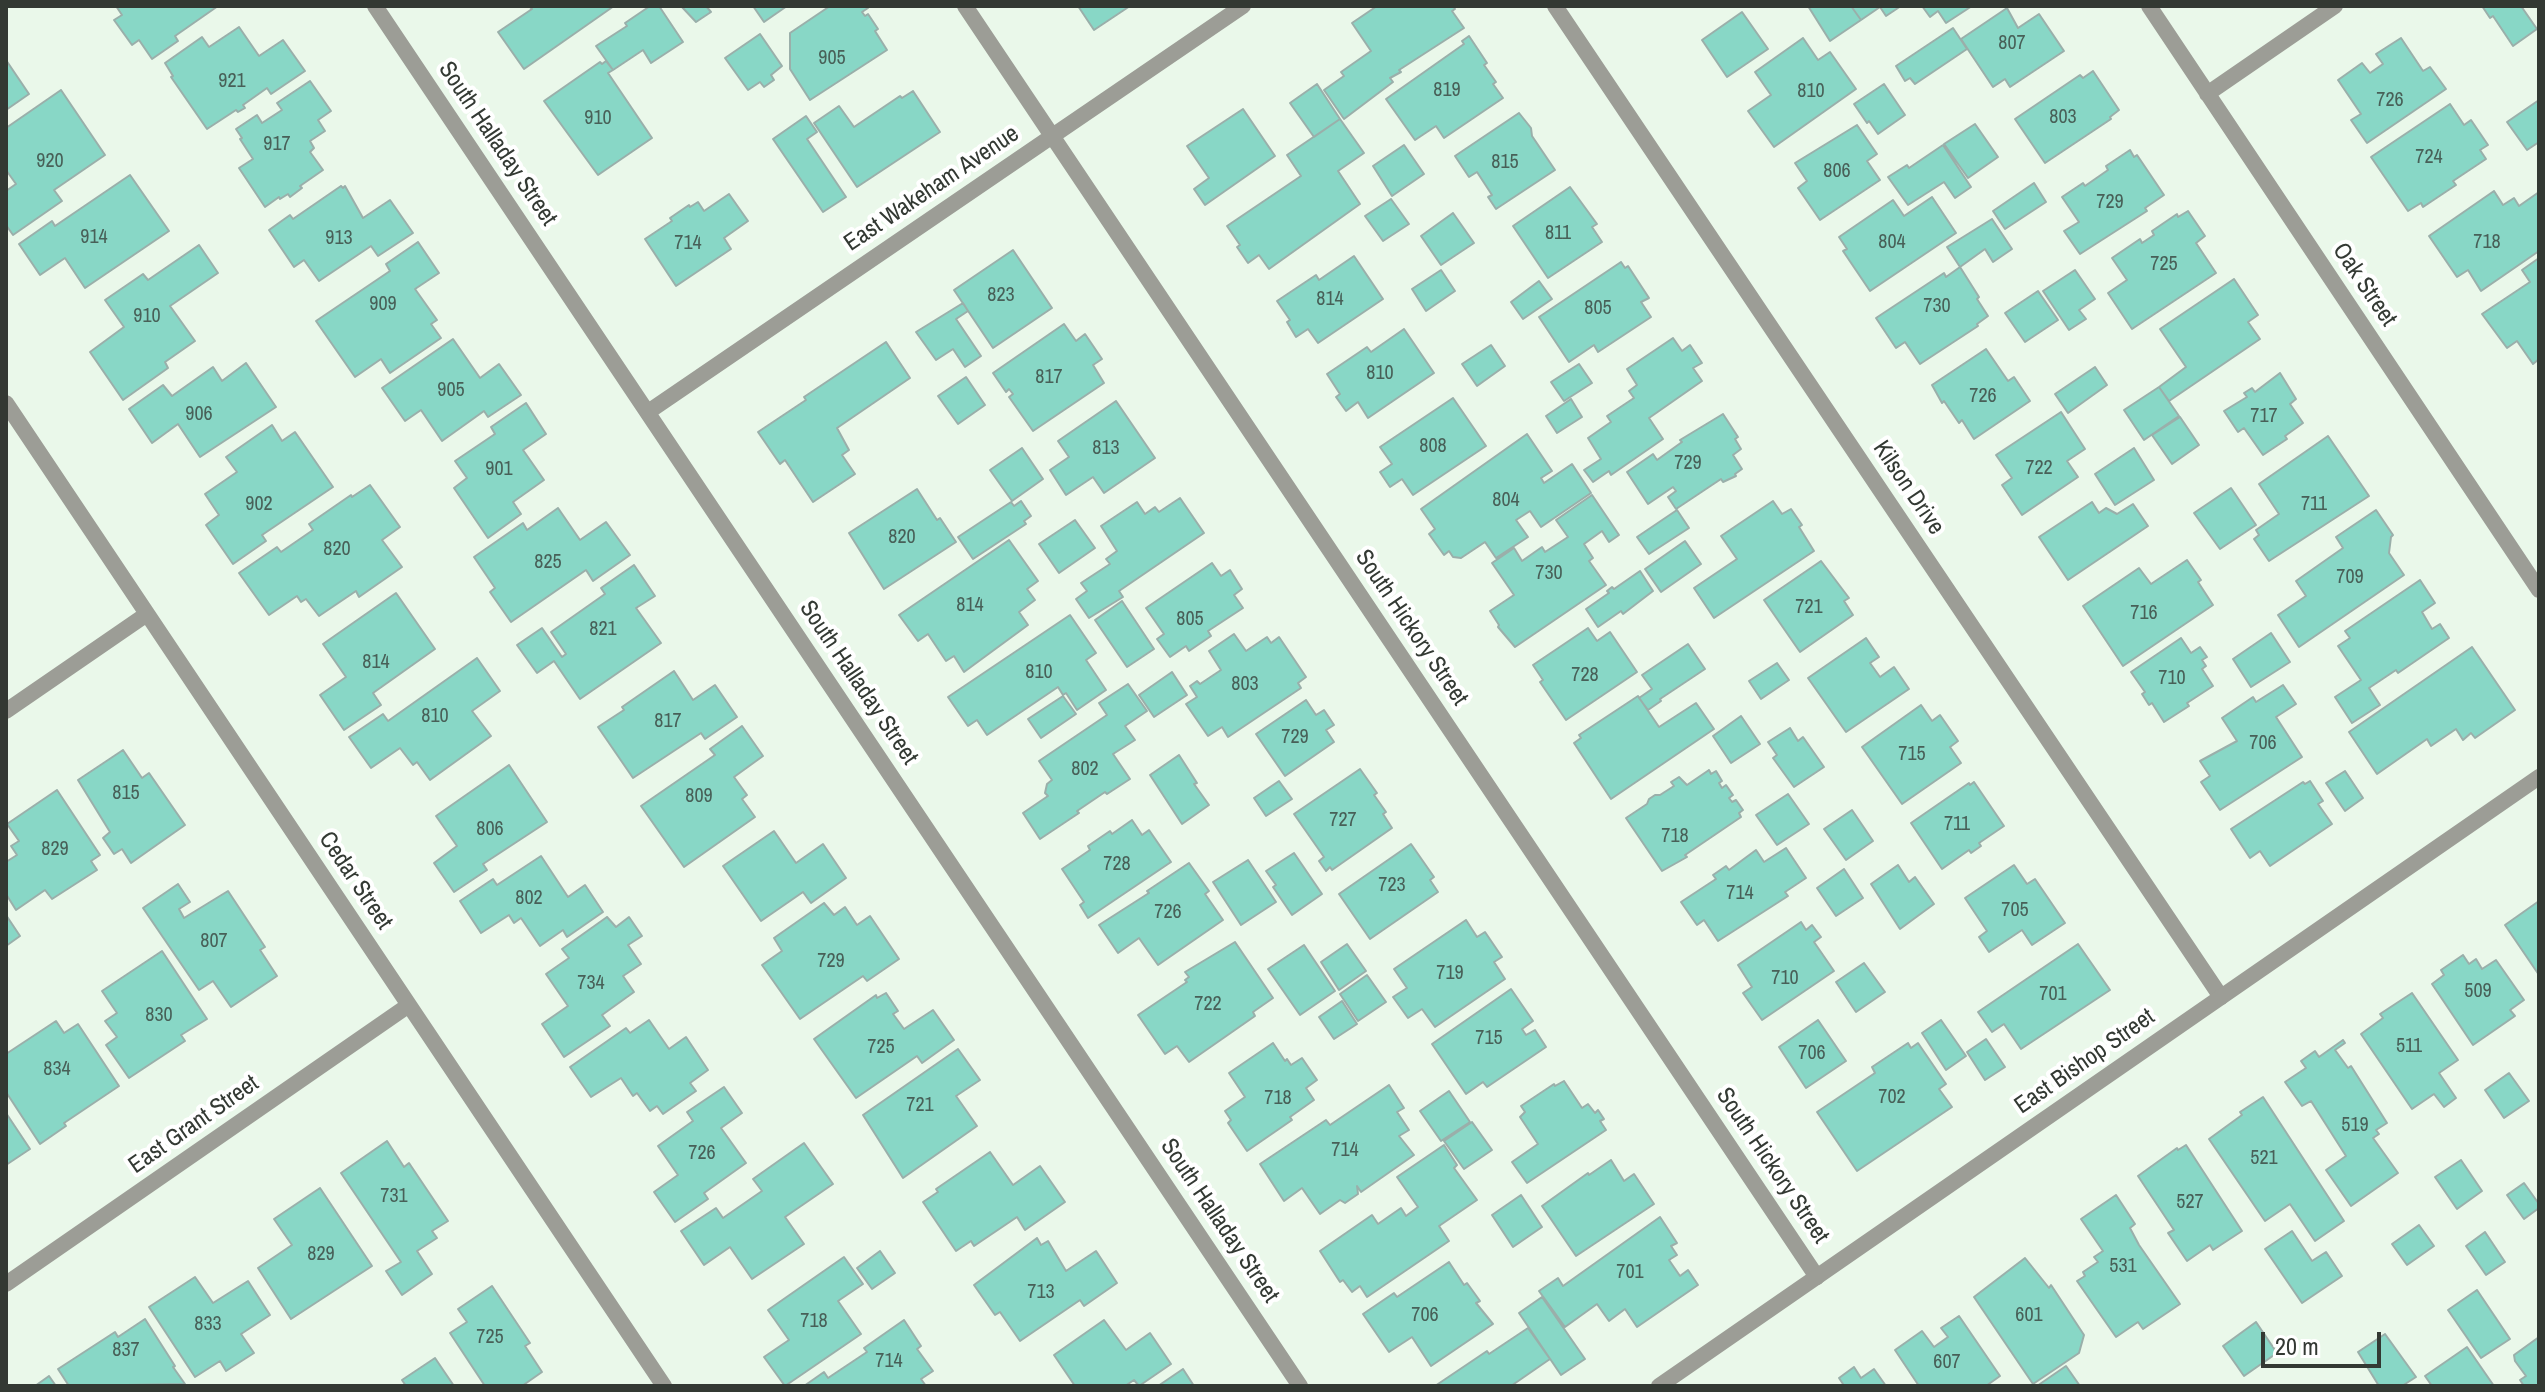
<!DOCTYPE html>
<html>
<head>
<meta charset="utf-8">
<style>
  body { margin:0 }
  #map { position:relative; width:2545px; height:1392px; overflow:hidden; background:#eaf8ea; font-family:"Archivo Narrow",sans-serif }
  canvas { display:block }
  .frame { position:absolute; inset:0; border:8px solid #333933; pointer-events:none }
  .scale { position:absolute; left:2261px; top:1332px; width:120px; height:36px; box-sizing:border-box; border:4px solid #333933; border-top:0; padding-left:10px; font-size:24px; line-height:28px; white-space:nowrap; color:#333933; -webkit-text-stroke:6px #fff; paint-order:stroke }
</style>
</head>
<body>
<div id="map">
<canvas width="2545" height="1392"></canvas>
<div class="frame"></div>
<div class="scale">20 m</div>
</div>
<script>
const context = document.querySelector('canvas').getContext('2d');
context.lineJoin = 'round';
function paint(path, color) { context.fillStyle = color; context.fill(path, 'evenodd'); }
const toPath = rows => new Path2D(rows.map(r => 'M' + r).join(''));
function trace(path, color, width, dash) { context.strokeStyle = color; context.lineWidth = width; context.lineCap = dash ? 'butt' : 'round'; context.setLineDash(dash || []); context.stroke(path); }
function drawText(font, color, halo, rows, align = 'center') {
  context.font = font + ' "Archivo Narrow",sans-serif'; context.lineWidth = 8; context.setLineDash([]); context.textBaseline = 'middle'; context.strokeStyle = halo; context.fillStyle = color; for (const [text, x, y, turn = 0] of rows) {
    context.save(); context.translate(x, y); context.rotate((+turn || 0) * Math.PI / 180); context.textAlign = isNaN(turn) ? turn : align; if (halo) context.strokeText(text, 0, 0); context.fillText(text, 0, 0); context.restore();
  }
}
const building = toPath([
  [116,6,218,6,175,36,178,41,152,59,139,40,132,45,114,20,122,15,116,6],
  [529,6,614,6,524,69,498,32,532,9,529,6],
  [650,6,659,6,683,42,651,63,643,50,613,70,596,46,627,26,625,23,650,6],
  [681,6,706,6,711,12,696,22,681,6],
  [753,6,787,6,764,22,753,6],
  [830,6,866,6,868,8,862,12,865,16,868,14,878,29,875,31,887,50,810,100,790,69,790,33,830,6],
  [1078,6,1130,6,1094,30,1078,6],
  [1377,6,1453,6,1455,9,1452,11,1464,28,1399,70,1401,72,1390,78,1393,82,1344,119,1324,90,1344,76,1341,72,1371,51,1352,23,1377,6],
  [1808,6,1851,6,1861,20,1830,41,1808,6],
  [1851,6,1901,6,1886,16,1880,7,1861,20,1851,6],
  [1922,6,1972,6,1946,23,1938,11,1930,17,1922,6],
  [2482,6,2521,6,2537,29,2513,46,2493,16,2490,18,2482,6],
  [2007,8,2018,28,2039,14,2064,51,2010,87,2005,79,1993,87,1961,39,2007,8],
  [1742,12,1768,49,1727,77,1702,40,1742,12],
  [239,27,259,56,283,40,305,71,271,94,267,88,243,105,245,108,238,112,236,110,207,129,171,77,173,76,165,63,202,37,209,47,239,27],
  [1953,28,1967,49,1915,84,1910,78,1905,81,1896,66,1953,28],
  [760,34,782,66,771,75,774,80,764,87,760,82,748,90,725,58,760,34],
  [1469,36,1487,63,1484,65,1496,82,1493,84,1503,98,1444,138,1436,126,1415,140,1386,99,1464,44,1462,41,1469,36],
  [1803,38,1818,60,1830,52,1856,89,1774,147,1748,111,1771,95,1755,72,1803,38],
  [2401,38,2423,71,2430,67,2446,89,2367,143,2351,120,2361,114,2338,80,2362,63,2370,73,2383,64,2376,54,2401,38],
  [6,60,29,94,6,110,6,60],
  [606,61,613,70,608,73,652,138,598,175,544,101,600,62,602,64,606,61],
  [2093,71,2119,110,2110,117,2111,119,2045,163,2015,119,2080,75,2083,78,2093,71],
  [310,81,331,111,318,120,325,131,310,141,314,148,310,152,323,170,300,186,302,188,290,197,288,194,280,199,279,197,265,207,239,168,253,159,240,139,242,138,236,129,257,115,262,123,282,110,277,103,310,81],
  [1317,84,1340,119,1314,137,1290,103,1317,84],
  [1884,84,1905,115,1878,134,1869,121,1867,123,1854,104,1884,84],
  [61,90,105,155,54,190,62,201,13,235,6,225,6,191,16,184,6,170,6,128,61,90],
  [913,91,940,132,857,187,814,123,839,106,854,127,900,96,902,98,913,91],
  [2539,100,2539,142,2527,150,2507,122,2539,100],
  [2450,104,2464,125,2471,120,2488,145,2480,150,2486,159,2453,181,2456,185,2423,207,2421,203,2408,211,2371,157,2450,104],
  [1243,109,1275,156,1205,205,1194,189,1209,178,1187,146,1243,109],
  [1519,113,1531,128,1532,136,1555,170,1496,209,1488,197,1492,195,1477,172,1469,177,1455,156,1519,113],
  [806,116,817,132,807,139,846,197,823,212,773,139,806,116],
  [1340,119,1364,153,1338,171,1360,204,1269,269,1259,255,1248,263,1237,247,1240,245,1227,226,1301,176,1287,155,1340,119],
  [1975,124,1998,157,1968,178,1944,144,1975,124],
  [1857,125,1877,154,1867,161,1880,180,1820,220,1798,188,1807,181,1795,163,1857,125],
  [1404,145,1424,174,1392,196,1373,166,1404,145],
  [1943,145,1971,187,1955,198,1944,182,1908,205,1888,177,1907,165,1909,168,1943,145],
  [2130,150,2134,157,2137,155,2164,195,2145,208,2147,211,2080,254,2064,231,2079,222,2062,197,2083,183,2085,186,2108,170,2106,166,2130,150],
  [130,175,169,231,85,288,65,258,40,275,19,244,52,221,55,226,130,175],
  [2034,183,2046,202,2005,229,1993,211,2034,183],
  [341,186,343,188,345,186,363,218,390,200,413,233,378,256,371,246,319,281,304,260,294,267,269,230,290,215,293,219,341,186],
  [1570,187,1597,224,1592,227,1602,242,1548,278,1513,226,1570,187],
  [2494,191,2503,205,2514,198,2519,206,2539,192,2539,251,2481,291,2468,270,2457,277,2429,236,2494,191],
  [729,194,748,221,724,238,731,249,676,286,645,239,672,221,670,218,689,205,690,207,698,202,704,211,729,194],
  [1932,197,1956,233,1870,291,1843,251,1847,249,1839,237,1893,200,1904,216,1932,197],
  [1391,199,1409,224,1383,241,1365,216,1391,199],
  [2188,211,2205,236,2196,243,2216,273,2132,329,2108,293,2127,280,2112,258,2140,239,2142,243,2154,235,2152,231,2177,214,2178,217,2188,211],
  [1453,213,1474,243,1441,265,1421,236,1453,213],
  [1992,219,2012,249,1993,262,1985,249,1960,267,1947,247,1992,219],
  [418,242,439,273,415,289,437,320,431,324,441,338,390,373,381,359,355,377,316,321,390,271,386,264,418,242],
  [199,245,218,273,170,306,195,341,165,362,168,368,123,400,90,352,124,327,105,300,143,274,148,280,199,245],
  [1013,250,1052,308,993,348,954,290,1013,250],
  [1354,256,1383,299,1318,343,1308,329,1296,337,1287,322,1290,320,1277,301,1316,275,1319,280,1354,256],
  [2539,258,2539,359,2533,364,2517,341,2507,348,2482,314,2530,282,2522,270,2539,258],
  [1621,262,1625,268,1628,266,1649,298,1641,302,1651,317,1598,352,1594,345,1569,362,1539,317,1621,262],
  [1960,267,1979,297,1977,299,1988,316,1977,324,1978,326,1920,364,1905,342,1896,348,1876,318,1944,273,1946,277,1960,267],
  [1441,270,1455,291,1426,311,1412,289,1441,270],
  [2075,270,2095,299,2079,310,2086,319,2069,330,2043,291,2075,270],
  [2234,279,2258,315,2248,322,2260,339,2169,401,2159,387,2186,367,2160,329,2234,279],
  [1539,281,1552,299,1523,319,1511,302,1539,281],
  [2038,291,2058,320,2025,342,2005,313,2038,291],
  [963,303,968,311,956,319,981,356,965,367,953,349,936,360,916,332,963,303],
  [1064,324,1076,341,1085,334,1102,359,1093,365,1104,383,1033,431,1009,397,1013,394,1009,389,1006,392,993,373,1064,324],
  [1404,329,1434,373,1368,418,1358,402,1346,411,1336,397,1340,394,1327,374,1367,347,1371,352,1404,329],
  [1673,338,1682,351,1690,345,1702,363,1693,368,1702,381,1649,418,1663,439,1611,475,1609,471,1593,482,1584,470,1601,459,1588,438,1611,422,1607,416,1634,398,1629,391,1637,385,1627,369,1673,338],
  [453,339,480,378,499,364,521,395,488,417,484,411,442,441,421,410,405,421,382,388,453,339],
  [886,342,910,378,837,428,849,450,842,455,855,474,813,502,785,460,780,464,758,432,806,400,804,397,886,342],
  [1491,345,1505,366,1477,386,1462,364,1491,345],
  [1986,349,2008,381,2014,377,2030,401,1974,439,1962,420,1959,423,1944,401,1942,403,1932,385,1986,349],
  [246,363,276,407,200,457,178,424,152,443,129,409,163,385,172,396,213,367,222,381,246,363],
  [1579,364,1592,383,1564,401,1551,382,1579,364],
  [2095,367,2107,385,2068,413,2055,394,2095,367],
  [2280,373,2296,399,2290,404,2303,423,2285,436,2287,439,2263,455,2244,428,2238,432,2224,411,2247,397,2244,393,2252,388,2255,392,2280,373],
  [966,377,985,405,958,424,938,396,966,377],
  [2159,387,2179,416,2144,440,2124,410,2159,387],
  [1453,398,1486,446,1413,495,1402,479,1390,487,1380,472,1392,464,1380,447,1453,398],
  [1571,399,1582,417,1557,433,1546,416,1571,399],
  [1116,401,1155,458,1104,493,1093,477,1066,495,1050,470,1069,457,1058,441,1116,401],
  [526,403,546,434,523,450,544,480,513,502,521,514,488,538,454,488,467,478,455,461,495,434,491,427,526,403],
  [2061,412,2085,449,2067,461,2078,477,2022,515,2002,485,2012,478,1996,455,2061,412],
  [1723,414,1738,437,1735,439,1741,449,1733,455,1742,469,1735,474,1736,476,1723,482,1721,479,1676,509,1668,497,1676,491,1673,487,1648,504,1627,472,1653,454,1657,460,1682,442,1680,440,1723,414],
  [2180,417,2199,445,2172,464,2152,435,2180,417],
  [272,425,282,441,295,432,333,487,262,535,266,541,233,564,206,525,219,515,205,494,237,472,226,457,272,425],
  [1527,434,1552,471,1541,478,1544,483,1572,464,1591,493,1541,527,1530,511,1516,520,1528,537,1496,558,1485,542,1461,558,1453,557,1449,551,1444,555,1429,534,1435,529,1421,509,1527,434],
  [2328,436,2369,496,2269,561,2254,539,2259,535,2256,530,2279,514,2259,484,2328,436],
  [1022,448,1043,479,1012,501,990,470,1022,448],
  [2134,448,2154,480,2115,505,2095,474,2134,448],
  [370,485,400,527,382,540,402,567,359,597,356,591,319,616,306,599,301,602,297,596,269,615,239,573,277,547,281,552,313,530,309,524,351,495,352,497,370,485],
  [2231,488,2256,525,2220,549,2194,513,2231,488],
  [917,489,937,520,940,518,956,542,884,589,849,533,917,489],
  [1592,495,1619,535,1609,542,1602,531,1584,544,1593,558,1589,561,1606,585,1515,647,1498,627,1499,625,1490,611,1514,595,1492,563,1514,548,1522,561,1542,547,1545,552,1568,537,1556,520,1592,495],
  [1180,498,1204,533,1119,591,1123,597,1089,618,1076,599,1087,591,1081,583,1110,564,1106,559,1117,551,1101,526,1137,502,1145,514,1155,507,1159,512,1180,498],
  [1021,501,1031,516,1024,521,1026,524,973,559,958,537,1011,502,1014,506,1021,501],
  [1773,501,1782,514,1791,509,1802,525,1799,527,1814,551,1714,618,1694,588,1737,559,1721,536,1773,501],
  [2092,502,2099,513,2106,508,2117,514,2133,504,2148,526,2068,580,2039,537,2092,502],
  [558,508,580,540,606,522,630,555,593,581,586,570,511,622,490,592,495,588,474,557,523,523,527,530,558,508],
  [1677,510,1689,528,1649,554,1637,537,1677,510],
  [2376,510,2393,535,2391,537,2389,553,2404,575,2299,647,2278,615,2306,596,2296,581,2343,548,2336,537,2376,510],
  [1075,520,1095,548,1059,573,1039,544,1075,520],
  [1009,540,1038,581,1027,589,1035,600,1019,612,1028,625,964,672,954,656,946,661,928,634,918,641,899,615,1009,540],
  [1685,541,1701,564,1661,592,1645,569,1685,541],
  [2187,560,2201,580,2198,582,2213,605,2123,666,2083,606,2139,568,2151,584,2187,560],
  [1821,561,1849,598,1844,601,1853,615,1800,652,1764,600,1821,561],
  [1212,563,1221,576,1230,570,1242,589,1234,595,1243,608,1208,631,1211,636,1189,651,1186,646,1170,657,1157,639,1164,634,1146,608,1212,563],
  [634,565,655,596,636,608,661,643,580,699,554,661,537,673,517,645,542,628,562,657,566,654,551,632,605,594,601,588,634,565],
  [1640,571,1653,591,1623,614,1621,611,1598,627,1586,609,1609,593,1607,591,1612,587,1614,589,1640,571],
  [2420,580,2435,603,2422,612,2432,629,2440,624,2449,638,2398,673,2396,670,2369,688,2380,705,2352,723,2335,697,2361,680,2338,646,2350,638,2345,631,2420,580],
  [396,593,435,649,373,693,381,705,344,730,320,695,346,677,323,644,396,593],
  [1122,601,1154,649,1127,667,1095,620,1122,601],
  [1070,615,1096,653,1086,660,1106,690,1077,710,1066,693,1063,695,1058,687,987,735,977,720,968,726,948,697,1070,615],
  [1588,628,1597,641,1610,632,1637,672,1566,720,1540,682,1543,680,1533,665,1588,628],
  [2271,633,2290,662,2251,687,2233,659,2271,633],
  [1234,634,1246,651,1267,637,1271,643,1279,637,1306,677,1298,683,1301,688,1228,737,1222,727,1208,736,1186,704,1197,697,1190,686,1197,681,1200,684,1221,670,1209,651,1234,634],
  [1866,638,1879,657,1870,663,1880,677,1894,667,1909,689,1846,732,1808,678,1866,638],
  [2181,638,2191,653,2200,647,2207,657,2202,660,2206,666,2202,669,2213,686,2187,703,2189,706,2164,722,2152,703,2149,705,2142,694,2145,692,2131,672,2181,638],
  [1688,644,1705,669,1660,699,1661,701,1648,710,1639,698,1652,689,1642,675,1688,644],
  [2472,647,2515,710,2475,738,2471,733,2463,740,2456,729,2431,746,2427,739,2377,774,2349,732,2472,647],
  [477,658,500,691,472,711,491,736,430,780,417,762,413,765,400,748,371,768,349,737,383,714,388,721,477,658],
  [1777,663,1789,680,1761,699,1749,681,1777,663],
  [674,671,693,700,715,685,737,717,705,739,701,733,633,778,598,727,624,710,622,707,674,671],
  [1172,672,1187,695,1154,717,1139,695,1172,672],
  [1128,684,1147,711,1125,726,1135,740,1113,754,1130,779,1107,794,1105,792,1077,811,1079,813,1040,839,1023,813,1048,796,1045,793,1047,784,1052,780,1039,761,1107,715,1099,703,1128,684],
  [2283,685,2296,704,2276,717,2302,757,2220,810,2201,782,2210,776,2200,761,2237,741,2222,718,2253,697,2256,702,2283,685],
  [1063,696,1076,714,1041,738,1028,719,1063,696],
  [1638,696,1659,727,1696,703,1714,729,1611,799,1574,743,1581,738,1579,735,1638,696],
  [1306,700,1316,715,1324,710,1334,725,1326,730,1334,742,1285,776,1256,734,1306,700],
  [1921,705,1932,721,1940,715,1958,741,1950,747,1961,763,1902,804,1862,747,1921,705],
  [1741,716,1760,744,1731,763,1713,736,1741,716],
  [742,726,763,756,734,777,747,795,742,799,755,817,684,867,641,806,715,755,710,749,742,726],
  [1790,728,1798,741,1803,737,1824,767,1794,787,1773,758,1777,755,1768,742,1790,728],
  [123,750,142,778,149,773,185,825,131,863,122,849,114,854,103,838,110,832,78,780,123,750],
  [1179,755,1197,783,1194,784,1209,805,1182,824,1150,775,1179,755],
  [509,765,547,822,483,864,487,870,454,892,434,863,457,846,436,816,509,765],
  [1360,769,1377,793,1374,795,1386,812,1383,814,1392,828,1332,870,1330,867,1326,871,1319,861,1324,857,1294,814,1360,769],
  [1709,770,1711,774,1716,771,1722,781,1719,783,1722,788,1726,785,1733,795,1729,798,1732,802,1736,800,1743,810,1739,813,1741,817,1685,855,1687,857,1662,871,1626,818,1647,804,1649,799,1655,795,1660,795,1674,786,1671,782,1679,777,1687,785,1709,770],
  [2345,771,2363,798,2345,811,2326,783,2345,771],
  [1279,781,1292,799,1266,816,1254,798,1279,781],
  [2310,781,2323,801,2318,804,2332,824,2270,866,2260,851,2250,858,2231,829,2303,782,2305,784,2310,781],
  [1974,782,2004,826,1979,843,1981,846,1971,853,1969,850,1942,869,1911,823,1969,783,1970,785,1974,782],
  [57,790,100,855,91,861,97,870,52,899,45,890,16,910,6,894,6,862,17,855,11,846,19,841,7,824,57,790],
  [1788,794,1809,824,1777,845,1756,815,1788,794],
  [1852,810,1873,841,1846,860,1824,829,1852,810],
  [1132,820,1142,835,1149,830,1171,862,1088,918,1080,905,1084,902,1062,869,1090,850,1088,846,1110,831,1112,834,1132,820],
  [774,831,796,863,823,844,846,878,811,903,803,892,761,921,723,866,774,831],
  [1411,844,1434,877,1430,880,1438,892,1370,939,1339,894,1411,844],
  [1786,848,1806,878,1785,892,1788,896,1718,941,1704,920,1697,925,1681,902,1716,879,1713,875,1726,866,1729,870,1756,850,1764,862,1786,848],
  [1294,853,1322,894,1292,915,1273,887,1276,885,1266,871,1294,853],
  [541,856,568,897,585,885,603,912,567,937,563,930,540,946,521,918,514,923,509,915,481,933,460,901,493,879,497,885,541,856],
  [1248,860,1276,902,1241,925,1213,882,1248,860],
  [1189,863,1209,891,1205,894,1223,920,1158,965,1139,938,1118,953,1099,925,1149,893,1147,891,1189,863],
  [1898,865,1909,882,1915,877,1934,904,1900,929,1871,884,1898,865],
  [2014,865,2027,884,2035,879,2065,923,2032,945,2022,930,1989,952,1979,937,1987,931,1965,898,2014,865],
  [1844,869,1863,898,1836,916,1817,888,1844,869],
  [178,884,190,902,179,909,184,918,228,891,265,947,260,950,277,976,231,1007,213,981,199,990,143,908,178,884],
  [2539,901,2539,975,2505,925,2539,901],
  [824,903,834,915,845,907,857,925,870,916,899,959,867,981,863,976,800,1019,762,965,782,951,774,938,824,903],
  [6,915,20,936,6,946,6,915],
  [607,917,616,927,629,917,642,936,628,945,641,964,623,976,634,992,602,1015,610,1026,564,1057,542,1024,568,1006,546,974,569,958,562,949,607,917],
  [1466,920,1477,937,1485,932,1502,957,1494,962,1505,979,1435,1027,1422,1009,1408,1018,1393,997,1407,988,1394,969,1466,920],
  [1801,922,1806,930,1812,925,1821,937,1814,942,1834,971,1762,1020,1743,993,1752,987,1738,965,1801,922],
  [1235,942,1273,998,1253,1012,1255,1016,1189,1062,1177,1046,1165,1054,1138,1015,1187,982,1185,980,1189,977,1185,972,1235,942],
  [1347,944,1366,971,1339,990,1321,962,1347,944],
  [2078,944,2110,990,2021,1049,2004,1024,1992,1032,1978,1012,2078,944],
  [1304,945,1335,991,1300,1015,1268,969,1304,945],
  [162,951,207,1019,181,1035,185,1041,129,1078,106,1045,117,1037,105,1021,117,1013,102,991,162,951],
  [2463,955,2469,964,2476,959,2482,969,2496,960,2524,1000,2510,1010,2515,1016,2473,1045,2432,984,2444,975,2441,970,2463,955],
  [1864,963,1885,992,1856,1012,1836,982,1864,963],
  [1367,975,1386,1002,1358,1021,1340,994,1367,975],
  [1511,989,1533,1021,1522,1029,1526,1035,1535,1030,1546,1047,1487,1087,1483,1082,1466,1094,1432,1044,1511,989],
  [886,993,898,1011,893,1014,904,1029,933,1010,954,1040,922,1063,917,1056,856,1098,814,1039,876,995,877,998,886,993],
  [2412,993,2458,1060,2439,1073,2456,1098,2444,1107,2434,1094,2412,1109,2361,1034,2383,1018,2380,1014,2412,993],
  [1342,1001,1357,1024,1334,1039,1319,1017,1342,1001],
  [649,1020,669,1049,686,1037,708,1070,690,1083,696,1091,663,1114,657,1106,650,1111,637,1093,633,1096,621,1078,591,1097,570,1067,626,1028,630,1033,649,1020],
  [1818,1020,1846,1061,1806,1088,1779,1047,1818,1020],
  [1941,1020,1966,1056,1946,1070,1922,1033,1941,1020],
  [56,1021,64,1033,78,1024,119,1086,64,1123,66,1126,40,1144,6,1092,6,1054,56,1021],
  [1986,1039,2005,1067,1985,1080,1967,1052,1986,1039],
  [2343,1040,2345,1043,2335,1050,2348,1068,2351,1066,2387,1123,2376,1130,2379,1134,2373,1138,2398,1173,2351,1206,2326,1170,2346,1156,2311,1101,2302,1106,2285,1082,2306,1068,2301,1061,2315,1051,2319,1057,2343,1040],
  [1273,1043,1285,1061,1287,1059,1291,1065,1302,1058,1317,1080,1306,1088,1314,1100,1290,1117,1292,1120,1247,1151,1228,1123,1231,1120,1225,1111,1245,1097,1229,1073,1273,1043],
  [1908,1043,1911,1048,1918,1043,1946,1084,1939,1089,1952,1107,1857,1171,1817,1112,1875,1073,1872,1067,1908,1043],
  [958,1049,980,1080,956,1096,977,1126,903,1178,863,1115,958,1049],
  [2509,1073,2529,1101,2504,1118,2485,1090,2509,1073],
  [1564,1081,1582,1108,1588,1104,1595,1113,1598,1110,1604,1119,1600,1121,1606,1130,1527,1183,1512,1162,1538,1144,1520,1117,1525,1112,1521,1106,1554,1084,1555,1086,1564,1081],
  [1389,1085,1404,1108,1397,1112,1409,1130,1399,1136,1414,1155,1361,1192,1357,1186,1358,1194,1345,1203,1340,1200,1320,1214,1302,1188,1284,1201,1260,1164,1326,1120,1330,1125,1389,1085],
  [724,1087,742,1113,721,1128,746,1163,704,1193,708,1199,675,1222,654,1192,678,1175,658,1146,693,1121,687,1112,724,1087],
  [1449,1091,1470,1122,1441,1141,1420,1111,1449,1091],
  [2263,1097,2344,1221,2315,1241,2290,1204,2265,1221,2209,1139,2242,1115,2240,1112,2263,1097],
  [6,1113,30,1149,6,1165,6,1113],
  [1472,1122,1492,1150,1464,1169,1444,1141,1472,1122],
  [387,1141,404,1167,409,1163,448,1221,432,1231,437,1238,417,1251,432,1274,402,1295,386,1271,401,1262,341,1173,387,1141],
  [804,1143,833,1184,785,1217,804,1244,752,1279,730,1247,704,1265,681,1231,716,1208,723,1218,762,1191,753,1179,804,1143],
  [1444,1145,1457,1165,1454,1168,1477,1200,1439,1226,1449,1241,1367,1297,1360,1286,1352,1292,1343,1280,1340,1282,1320,1251,1372,1215,1378,1224,1401,1208,1406,1216,1418,1207,1397,1177,1444,1145],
  [2186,1145,2242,1231,2213,1250,2210,1245,2187,1261,2168,1233,2174,1230,2138,1176,2177,1148,2178,1150,2186,1145],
  [990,1152,1013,1185,1040,1166,1065,1202,1025,1230,1017,1217,974,1246,971,1241,956,1251,923,1202,938,1192,936,1189,990,1152],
  [1611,1160,1624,1181,1634,1174,1654,1204,1576,1256,1542,1206,1588,1173,1589,1175,1611,1160],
  [2461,1160,2482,1191,2457,1209,2435,1177,2461,1160],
  [2524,1183,2539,1204,2539,1208,2524,1219,2507,1195,2524,1183],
  [320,1188,372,1266,291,1319,258,1268,292,1245,274,1219,320,1188],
  [1521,1195,1542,1227,1513,1247,1492,1215,1521,1195],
  [2116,1195,2135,1224,2130,1228,2139,1245,2180,1304,2143,1329,2138,1322,2116,1337,2077,1281,2085,1276,2083,1272,2098,1262,2094,1257,2103,1251,2081,1219,2116,1195],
  [1660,1217,1677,1243,1671,1246,1677,1255,1669,1260,1680,1276,1688,1270,1698,1285,1637,1327,1625,1309,1609,1321,1597,1304,1565,1327,1539,1291,1558,1278,1563,1286,1660,1217],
  [2419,1225,2434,1246,2407,1265,2392,1244,2419,1225],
  [2292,1231,2312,1261,2326,1252,2342,1276,2302,1303,2265,1249,2292,1231],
  [2485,1232,2505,1262,2486,1275,2466,1246,2485,1232],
  [1037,1238,1041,1245,1048,1241,1066,1271,1096,1251,1117,1283,1084,1306,1080,1300,1020,1341,1000,1312,995,1315,974,1285,1037,1238],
  [880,1251,895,1273,872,1289,857,1268,880,1251],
  [844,1257,863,1284,838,1301,861,1334,785,1386,764,1357,789,1340,768,1310,844,1257],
  [2025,1258,2049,1288,2051,1285,2084,1335,2079,1353,2033,1384,1974,1297,2025,1258],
  [1449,1262,1464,1285,1467,1283,1480,1301,1476,1303,1493,1324,1431,1366,1412,1337,1389,1352,1363,1314,1394,1293,1397,1297,1449,1262],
  [195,1277,213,1303,248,1281,270,1315,241,1334,254,1353,226,1371,220,1361,195,1377,149,1307,195,1277],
  [492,1286,530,1343,525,1346,542,1372,522,1386,485,1386,450,1333,467,1322,458,1309,492,1286],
  [2477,1290,2510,1339,2481,1358,2448,1310,2477,1290],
  [1542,1297,1585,1359,1561,1375,1519,1313,1542,1297],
  [1959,1316,2000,1376,1986,1386,1919,1386,1895,1350,1922,1331,1934,1347,1948,1337,1941,1328,1959,1316],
  [145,1319,175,1366,173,1367,185,1384,69,1386,58,1369,115,1332,118,1337,145,1319],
  [904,1320,921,1346,917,1349,933,1371,921,1379,926,1386,804,1386,824,1372,828,1378,867,1352,864,1348,904,1320],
  [1104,1320,1126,1350,1150,1333,1171,1364,1139,1386,1134,1380,1125,1386,1075,1386,1054,1355,1104,1320],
  [2256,1322,2277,1353,2244,1376,2223,1346,2256,1322],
  [1528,1328,1550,1359,1511,1386,1435,1386,1487,1351,1489,1354,1528,1328],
  [2385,1334,2416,1377,2402,1386,2379,1386,2358,1352,2385,1334],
  [2539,1337,2539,1386,2524,1386,2520,1380,2526,1376,2515,1361,2514,1355,2539,1337],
  [2467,1347,2494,1386,2432,1386,2425,1376,2467,1347],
  [435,1358,454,1386,406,1386,402,1380,435,1358],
  [2066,1366,2080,1386,2037,1386,2066,1366],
  [1854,1367,1861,1378,1874,1369,1886,1386,1840,1386,1843,1384,1839,1378,1854,1367],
  [1183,1369,1194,1386,1158,1386,1183,1369],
  [49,1376,56,1386,35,1386,49,1376]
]);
paint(building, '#88d7c6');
trace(building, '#9aafaa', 2);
trace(toPath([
  [375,6,1300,1386],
  [965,6,1817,1277],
  [1555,6,2221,997],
  [2149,6,2539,590],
  [2207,94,2335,6],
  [6,403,664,1386],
  [648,412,1243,6],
  [6,711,147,614],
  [6,1284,409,1005]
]), '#9c9d96', 16);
trace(toPath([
  [1659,1386,2539,777]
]), '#9c9d96', 16);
drawText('20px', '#486058', null, [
  ["807",2012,44],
  ["905",832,59],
  ["921",232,82],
  ["819",1447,91],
  ["810",1811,92],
  ["726",2390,101],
  ["803",2063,118],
  ["910",598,119],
  ["917",277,145],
  ["724",2429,158],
  ["920",50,162],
  ["815",1505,163],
  ["806",1837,172],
  ["729",2110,203],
  ["811",1558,234],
  ["914",94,238],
  ["913",339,239],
  ["804",1892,243],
  ["718",2487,243],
  ["714",688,244],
  ["725",2164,265],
  ["823",1001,296],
  ["814",1330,300],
  ["909",383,305],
  ["730",1937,307],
  ["805",1598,309],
  ["910",147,317],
  ["810",1380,374],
  ["817",1049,378],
  ["905",451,391],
  ["726",1983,397],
  ["906",199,415],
  ["717",2264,417],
  ["808",1433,447],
  ["813",1106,449],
  ["729",1688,464],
  ["722",2039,469],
  ["901",499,470],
  ["804",1506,501],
  ["902",259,505],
  ["711",2314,505],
  ["820",902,538],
  ["820",337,550],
  ["825",548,563],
  ["730",1549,574],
  ["709",2350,578],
  ["814",970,606],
  ["721",1809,608],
  ["716",2144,614],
  ["805",1190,620],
  ["821",603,630],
  ["814",376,663],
  ["810",1039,673],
  ["728",1585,676],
  ["710",2172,679],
  ["803",1245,685],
  ["810",435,717],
  ["817",668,722],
  ["729",1295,738],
  ["706",2263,744],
  ["715",1912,755],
  ["802",1085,770],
  ["815",126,794],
  ["809",699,797],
  ["727",1343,821],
  ["711",1957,825],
  ["806",490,830],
  ["718",1675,837],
  ["829",55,850],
  ["728",1117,865],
  ["723",1392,886],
  ["714",1740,894],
  ["802",529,899],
  ["705",2015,911],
  ["726",1168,913],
  ["807",214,942],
  ["729",831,962],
  ["719",1450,974],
  ["710",1785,979],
  ["734",591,984],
  ["509",2478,992],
  ["701",2053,995],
  ["722",1208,1005],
  ["830",159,1016],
  ["715",1489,1039],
  ["511",2409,1047],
  ["725",881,1048],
  ["706",1812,1054],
  ["834",57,1070],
  ["702",1892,1098],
  ["718",1278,1099],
  ["721",920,1106],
  ["519",2355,1126],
  ["714",1345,1151],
  ["726",702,1154],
  ["521",2264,1159],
  ["731",394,1197],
  ["527",2190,1203],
  ["829",321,1255],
  ["531",2123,1267],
  ["701",1630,1273],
  ["713",1041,1293],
  ["706",1425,1316],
  ["601",2029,1316],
  ["718",814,1322],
  ["833",208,1325],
  ["725",490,1338],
  ["837",126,1351],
  ["714",889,1362],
  ["607",1947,1363]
]);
drawText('24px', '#333933', '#fff', [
  ["South Halladay Street",497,144,56],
  ["East Wakeham Avenue",932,189,-34],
  ["Oak Street",2364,285,56],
  ["Kilson Drive",1908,488,56],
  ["South Hickory Street",1411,628,56],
  ["South Halladay Street",858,683,56],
  ["Cedar Street",355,881,56],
  ["East Bishop Street",2085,1062,-35],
  ["East Grant Street",194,1125,-35],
  ["South Hickory Street",1772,1166,56],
  ["South Halladay Street",1219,1221,56]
]);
</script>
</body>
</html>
